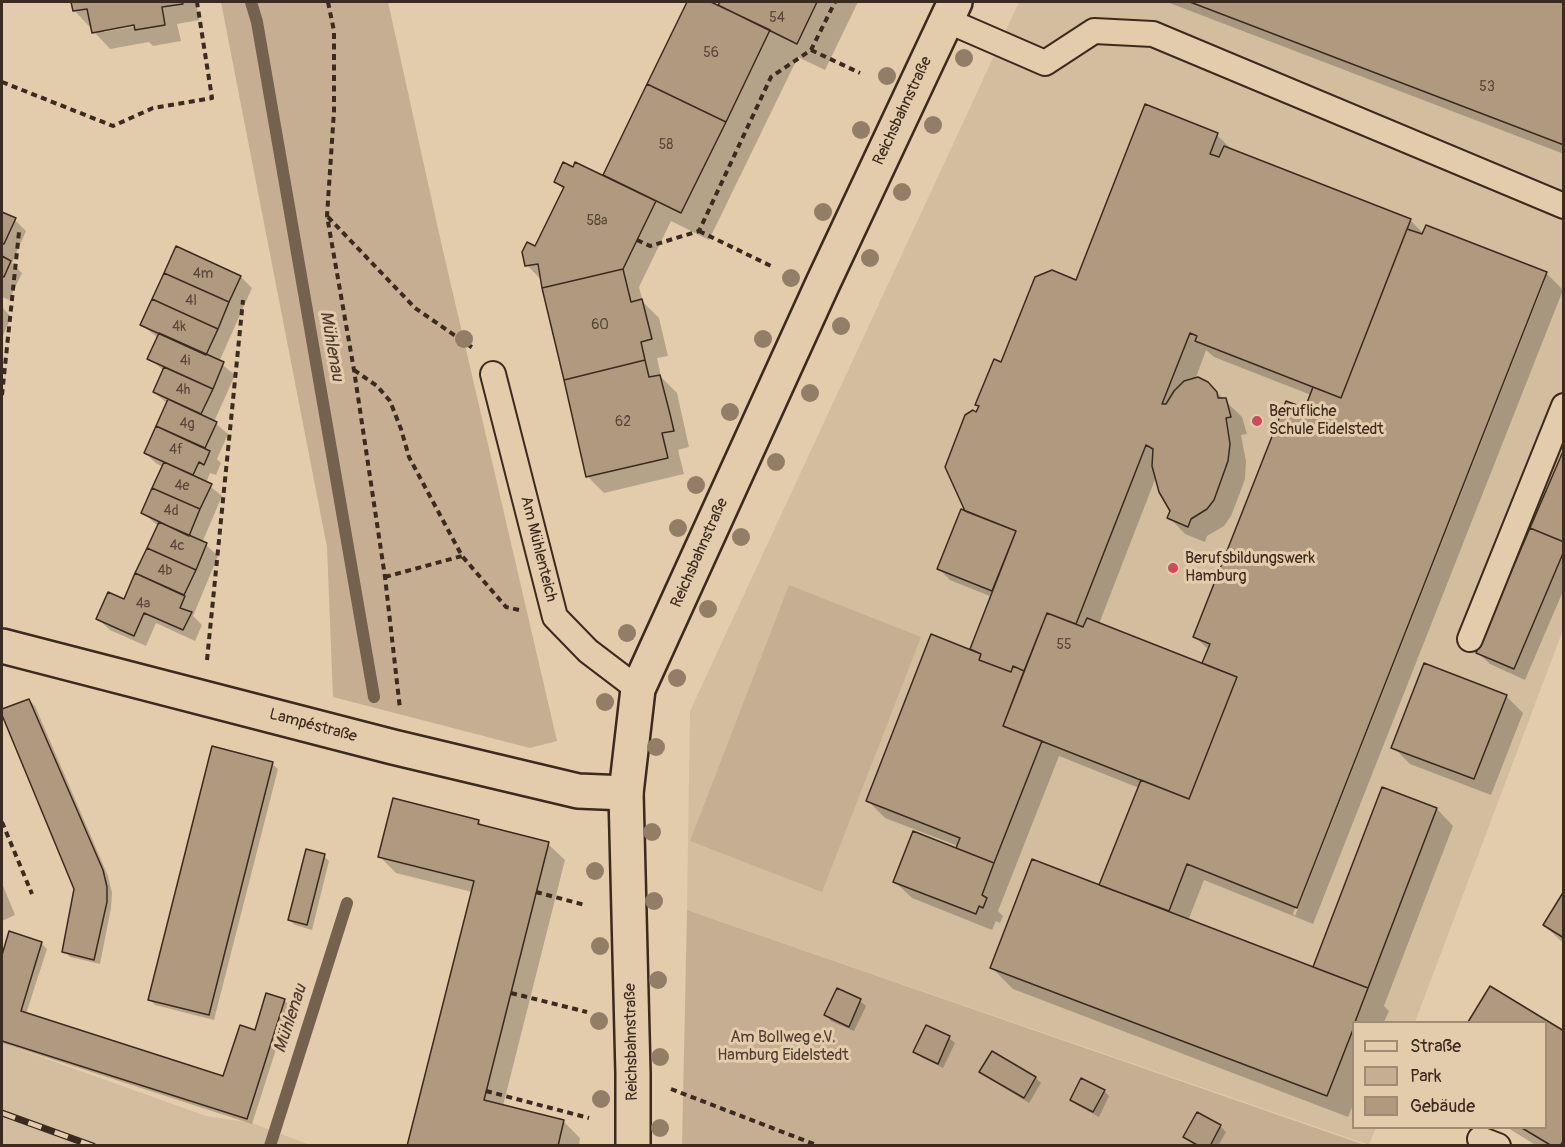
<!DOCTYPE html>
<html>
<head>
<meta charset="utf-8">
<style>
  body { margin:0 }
  #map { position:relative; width:1565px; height:1147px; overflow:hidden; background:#e3ccac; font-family:Pangolin,sans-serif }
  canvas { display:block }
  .frame { position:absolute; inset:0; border:3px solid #3b2a1e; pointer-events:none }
  .legend { position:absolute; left:1352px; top:1021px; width:195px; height:108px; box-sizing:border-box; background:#e3ccac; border:2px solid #a08b73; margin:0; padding:8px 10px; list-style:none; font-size:18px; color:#3b2a1e }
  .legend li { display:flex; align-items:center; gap:12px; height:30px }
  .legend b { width:30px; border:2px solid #a08b73 }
</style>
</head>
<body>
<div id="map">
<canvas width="1565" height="1147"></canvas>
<div class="frame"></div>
<ul class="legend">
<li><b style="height:8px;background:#e3ccac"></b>Straße</li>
<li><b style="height:16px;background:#c5ae92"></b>Park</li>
<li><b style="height:16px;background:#af9a80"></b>Gebäude</li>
</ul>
</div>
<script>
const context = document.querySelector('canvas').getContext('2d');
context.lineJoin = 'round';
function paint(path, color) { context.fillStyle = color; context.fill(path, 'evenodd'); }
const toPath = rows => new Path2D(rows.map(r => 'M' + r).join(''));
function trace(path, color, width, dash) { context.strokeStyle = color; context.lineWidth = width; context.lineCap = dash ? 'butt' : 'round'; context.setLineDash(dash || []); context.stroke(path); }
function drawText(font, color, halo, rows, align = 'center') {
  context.font = font + ' Pangolin,sans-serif'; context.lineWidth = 6; context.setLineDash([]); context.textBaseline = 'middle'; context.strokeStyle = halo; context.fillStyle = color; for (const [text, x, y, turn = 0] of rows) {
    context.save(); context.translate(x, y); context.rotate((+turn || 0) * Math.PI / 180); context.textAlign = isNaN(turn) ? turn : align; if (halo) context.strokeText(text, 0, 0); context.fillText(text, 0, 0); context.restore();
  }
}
paint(toPath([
  [1019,2,1563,2,1563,630,1415,1022,1354,1022,1354,1128,1376,1128,1369,1145,687,910,690,711],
  [2,1043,206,1116,252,1123,310,1145,2,1145]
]), '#d3bd9f');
paint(toPath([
  [221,2,388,2,441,242,557,741,530,748,333,697,327,547],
  [789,585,921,637,822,892,690,841],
  [687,910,1365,1145,682,1146]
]), '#c5ae92');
paint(toPath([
  [72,2,196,2,199,20,177,24,181,41,153,46,149,42,110,49,74,10],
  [141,22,142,25,104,32,104,29],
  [689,2,707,2,719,7,722,2,858,2,825,70,798,57,709,240,671,221,639,287,643,302,659,318,668,356,657,358,661,377,677,393,689,447,678,450,684,474,604,493,587,476,542,281,527,265,564,190,556,182,610,180,605,175],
  [1167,2,1564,2,1564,154],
  [1217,135,1233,151,1410,220,1424,234,1546,273,1563,290,1313,924,1204,880,1188,921,1314,969,1383,789,1437,809,1453,826,1384,1006,1389,1011,1384,1022,1354,1022,1354,1103,1348,1117,1013,989,992,968,1100,887,1139,788,1059,756,998,911,1003,916,1000,923,996,921,992,930,912,898,895,882,957,850,958,846,885,818,868,801,971,651,992,597,950,580,939,569,972,515,977,414,980,407,977,405,1002,364],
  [1542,280,1545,280,1295,916,1293,914],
  [1206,350,1214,357,1311,395,1195,637,1209,650,1203,665,1099,624,1156,477,1172,510,1169,517,1185,534,1205,542,1207,536,1224,526,1231,516,1238,498,1245,479,1246,461,1241,435,1247,434,1242,417,1207,383,1195,380],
  [2,213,15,220,26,231,12,263,22,273,9,300,2,297],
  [241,277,252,288,219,362,235,375,214,422,228,434,217,459,221,463,216,475,210,473,206,483,222,496,202,543,206,545,218,556,193,616,202,625,195,641,156,623,146,646,110,630,98,619,124,601,158,526,143,513,163,467,157,464,145,453,168,404,154,392,164,371,149,358,158,338,142,325],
  [2,307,11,317,2,338],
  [1564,452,1564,589,1525,680,1490,664,1478,653],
  [1506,696,1523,713,1491,795,1410,764,1393,747],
  [29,700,35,706,108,876,112,893,111,908,100,964,70,957,64,951,76,889,2,710],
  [272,764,278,769,214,1020,155,1005,149,999],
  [478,821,484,827,548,844,565,860,503,1106,564,1122,580,1138,579,1146,409,1146,472,892,396,873,379,856],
  [324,856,329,861,312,930,295,925,289,920],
  [2,883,15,915,2,921],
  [1564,893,1564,944,1544,925],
  [10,933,42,944,47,949,26,1014,224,1078,256,1032,284,1000,290,1006,252,1124,2,1043,2,959],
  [1491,988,1564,1033,1564,1146,1537,1146,1508,1128,1546,1128,1546,1022,1469,1022],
  [860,1001,866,1006,854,1031,831,1021,826,1015],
  [927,1027,949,1038,955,1043,943,1068,921,1057,915,1052],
  [993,1053,1036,1078,1041,1083,1029,1103,987,1077,981,1072],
  [1104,1091,1109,1096,1099,1117,1077,1105,1072,1100],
  [1220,1126,1226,1132,1218,1146,1196,1146,1185,1137]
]), '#0003');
trace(toPath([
  [251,2,257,22,374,697],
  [270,1146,347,903]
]), '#74614e', 12);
const building = toPath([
  [71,2,182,2,183,4,162,7,165,25,135,30,134,25,92,33,87,9,73,11,71,2],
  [687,2,711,2,770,30,726,122,647,84,687,2],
  [720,2,817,2,797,44,718,5,720,2],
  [1190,2,1564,2,1564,145,1190,2],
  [647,84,726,122,681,213,603,175,647,84],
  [1145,104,1218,133,1210,154,1219,157,1224,146,1411,219,1341,398,1195,341,1197,336,1190,333,1162,404,1166,404,1174,391,1184,381,1198,377,1208,382,1217,392,1218,398,1226,398,1231,417,1226,418,1230,444,1228,461,1214,500,1207,509,1191,519,1188,527,1167,518,1170,511,1159,492,1152,466,1153,449,1146,445,1076,624,1047,613,1024,671,1013,666,1011,672,979,660,981,654,970,649,1016,531,965,511,945,467,965,415,973,410,976,412,979,406,975,405,994,359,1001,362,1035,277,1052,270,1076,280,1145,104],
  [563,162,573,167,575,162,656,201,623,269,542,288,538,264,525,266,522,252,527,242,535,246,564,187,554,182,563,162],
  [2,212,16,218,4,244,2,243,2,212],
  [1426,225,1547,272,1297,908,1187,864,1169,911,1099,885,1141,780,1189,799,1237,677,1202,663,1210,644,1193,637,1286,401,1305,408,1313,387,1341,398,1407,229,1422,234,1426,225],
  [176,246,241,276,229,302,164,273,176,246],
  [2,256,11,261,4,277,2,276,2,256],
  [623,269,631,302,642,299,652,339,641,342,645,360,564,380,542,288,623,269],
  [164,273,229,302,218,329,152,299,164,273],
  [152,299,218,329,206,355,140,325,152,299],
  [159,333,224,362,213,389,147,359,159,333],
  [645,360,649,377,660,375,670,414,674,431,662,433,668,458,586,477,564,380,645,360],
  [164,367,213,389,201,414,153,392,164,367],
  [168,399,217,422,205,448,156,426,168,399],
  [156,426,210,451,204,465,199,462,193,475,144,453,156,426],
  [1564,449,1564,542,1530,528,1564,449],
  [164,462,212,484,200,509,152,488,164,462],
  [152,488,200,509,189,536,141,513,152,488],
  [961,509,1016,531,992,591,937,569,961,509],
  [159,522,207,543,196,570,147,548,159,522],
  [1530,528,1564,542,1564,551,1514,669,1476,653,1530,528],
  [147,548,196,570,184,595,135,573,147,548],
  [135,573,185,596,180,608,192,612,183,630,144,613,134,636,96,619,108,592,124,599,135,573],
  [1047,613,1083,627,1087,618,1237,677,1189,799,1003,726,1047,613],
  [931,634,981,654,979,660,1011,672,1013,666,1024,671,1003,726,1042,741,994,863,956,848,960,838,866,801,931,634],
  [1424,663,1507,695,1474,779,1391,748,1424,663],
  [29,699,103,870,107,887,107,902,94,960,62,952,74,889,2,715,2,709,29,699],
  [212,746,273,762,209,1015,148,1000,212,746],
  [1382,787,1437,808,1368,988,1313,967,1382,787],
  [393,798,479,820,478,824,549,842,484,1100,564,1120,558,1146,407,1146,474,881,378,857,393,798],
  [913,831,994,863,982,895,987,898,983,908,979,906,976,914,893,882,913,831],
  [306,849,325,854,307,925,288,920,306,849],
  [1032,859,1368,988,1355,1022,1354,1022,1354,1027,1327,1096,990,968,1032,859],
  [1564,891,1564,938,1543,925,1564,891],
  [9,931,42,942,21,1011,223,1076,240,1025,255,1030,266,993,285,999,247,1119,2,1041,2,955,9,931],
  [1490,986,1564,1031,1564,1140,1560,1146,1552,1146,1522,1128,1546,1128,1546,1022,1468,1022,1490,986],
  [837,988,861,999,849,1027,824,1015,837,988],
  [926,1025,950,1036,938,1064,913,1052,926,1025],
  [992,1051,1036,1077,1024,1098,979,1072,992,1051],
  [1081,1078,1105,1090,1093,1112,1070,1100,1081,1078],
  [1197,1112,1221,1125,1210,1146,1199,1146,1183,1137,1197,1112]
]);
paint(building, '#af9a80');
trace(building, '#3b2a1e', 1.5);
const service = toPath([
  [946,20,1045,63,1094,31,1153,34,1564,206],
  [493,374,555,617,588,651,638,689],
  [1470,639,1564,406],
  [1480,1139,1498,1146]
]);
const minor = toPath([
  [2,646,393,747,578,791,626,793]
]);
const tertiary = toPath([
  [633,1146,633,1074,626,793,638,689,823,283,955,2]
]);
trace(service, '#3b2a1e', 28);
trace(minor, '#3b2a1e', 38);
trace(tertiary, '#3b2a1e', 38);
trace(toPath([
  [328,2,334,31,334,111,327,216,354,370,385,577,400,709],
  [811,50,860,73],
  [2,82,113,126,153,108,212,98,197,2],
  [328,217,415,308,473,348],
  [699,231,771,266],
  [637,240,650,246,699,231,771,77,811,50,835,2],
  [354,370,377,386,390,401,401,429,409,457,462,556,506,607,519,610],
  [2,395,19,232],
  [385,577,462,556],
  [207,660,243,300],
  [2,822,32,894],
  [536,892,585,905],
  [511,993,587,1012],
  [671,1089,819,1146],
  [486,1091,589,1118]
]), '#3b2a1e', 4, [6, 4.5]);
trace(service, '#e3ccac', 24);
trace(minor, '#e3ccac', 33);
trace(tertiary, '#e3ccac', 33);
const rail = toPath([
  [2,1113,93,1146]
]);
trace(rail, '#3b2a1e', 7);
trace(rail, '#e3ccac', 4.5, [14]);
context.fillStyle = '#927e67';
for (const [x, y] of [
  [964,58],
  [887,76],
  [933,125],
  [861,130],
  [902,192],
  [823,212],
  [870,258],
  [791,278],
  [841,326],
  [464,339],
  [763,339],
  [810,393],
  [730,412],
  [776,462],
  [696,485],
  [678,528],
  [741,537],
  [708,609],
  [627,633],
  [677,678],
  [605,702],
  [656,747],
  [652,832],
  [595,871],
  [654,901],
  [600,946],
  [658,980],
  [599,1021],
  [660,1057],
  [601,1099],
  [660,1128]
]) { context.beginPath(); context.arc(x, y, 9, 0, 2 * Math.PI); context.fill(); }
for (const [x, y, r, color] of [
  [1257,421,6,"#d1495b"],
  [1173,568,6,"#d1495b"]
]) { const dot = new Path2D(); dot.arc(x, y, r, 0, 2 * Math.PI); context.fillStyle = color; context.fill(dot); trace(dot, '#e3ccac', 2); }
drawText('14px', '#584636', null, [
  ["54",777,18],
  ["56",711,53],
  ["53",1487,87],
  ["58",666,145],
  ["58a",597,221],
  ["4m",203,274],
  ["4l",191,301],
  ["60",600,325],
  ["4k",179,327],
  ["4i",185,361],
  ["4h",183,390],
  ["62",623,422],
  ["4g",187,424],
  ["4f",176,450],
  ["4e",182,486],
  ["4d",171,511],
  ["4c",177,546],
  ["4b",165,571],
  ["4a",143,604],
  ["55",1064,645]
]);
drawText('16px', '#3b2a1e', '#e3ccac', [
  ["Reichsbahnstraße",903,111,-65],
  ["Am Mühlenteich",538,549,76],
  ["Reichsbahnstraße",700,553,-66],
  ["Lampéstraße",313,726,15],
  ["Reichsbahnstraße",632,1042,-91]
]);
drawText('16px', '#3b2a1e', '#e3ccac', [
  ["Berufliche",1269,412],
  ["Schule Eidelstedt",1269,430],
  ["Berufsbildungswerk",1185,559],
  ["Hamburg",1185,577]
], 'left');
drawText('16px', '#503e2f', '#e3ccac', [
  ["Am Bollweg e.V.",783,1038],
  ["Hamburg Eidelstedt",783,1056]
]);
drawText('italic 18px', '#4e3c2e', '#e3ccac', [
  ["Mühlenau",331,346,80],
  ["Mühlenau",291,1019,-72]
]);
</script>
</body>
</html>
